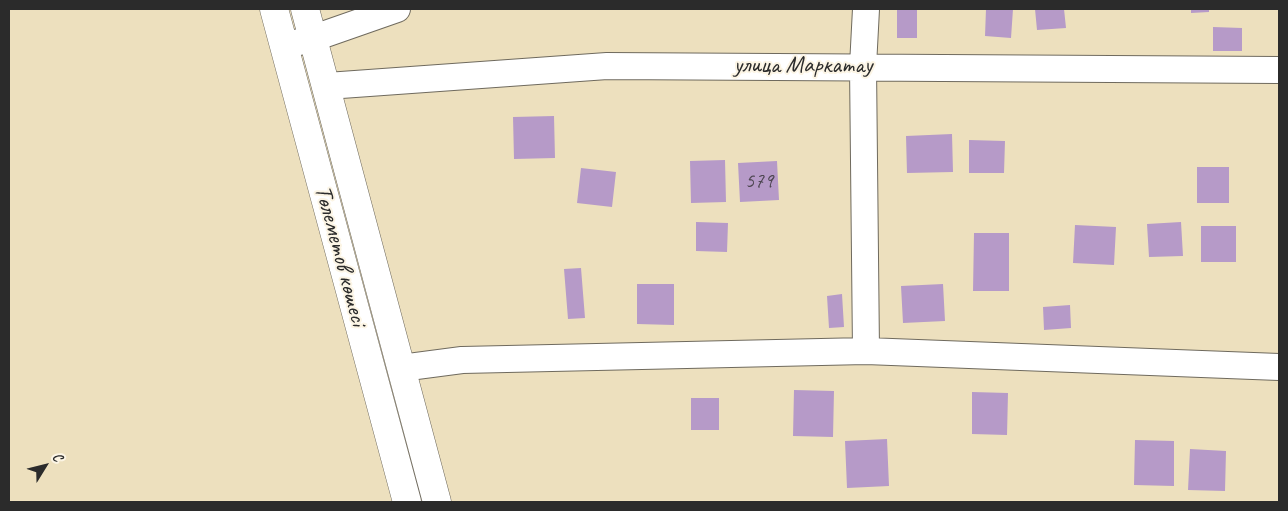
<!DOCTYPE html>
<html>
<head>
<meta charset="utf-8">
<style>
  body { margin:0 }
  #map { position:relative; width:1288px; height:511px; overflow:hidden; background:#ede0be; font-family:Caveat,sans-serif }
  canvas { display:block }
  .frame { position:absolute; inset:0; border:10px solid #2b2b2b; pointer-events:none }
  .north { position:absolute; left:20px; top:441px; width:50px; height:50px; -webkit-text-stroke:4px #fcf5e5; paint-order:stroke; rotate:54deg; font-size:14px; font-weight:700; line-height:20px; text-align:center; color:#2b2b2b }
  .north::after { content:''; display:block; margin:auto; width:18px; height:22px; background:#2b2b2b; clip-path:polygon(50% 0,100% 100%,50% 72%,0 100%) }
</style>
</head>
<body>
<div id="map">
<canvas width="1288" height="511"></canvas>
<div class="frame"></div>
<div class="north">С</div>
</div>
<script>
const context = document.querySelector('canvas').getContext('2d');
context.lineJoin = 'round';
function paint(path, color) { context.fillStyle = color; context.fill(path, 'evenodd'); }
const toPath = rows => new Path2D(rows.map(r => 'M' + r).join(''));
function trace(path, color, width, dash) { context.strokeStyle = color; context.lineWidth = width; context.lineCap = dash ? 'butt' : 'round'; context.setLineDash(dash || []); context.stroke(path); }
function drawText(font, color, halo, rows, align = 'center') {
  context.font = font + ' Caveat,sans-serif'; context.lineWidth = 4; context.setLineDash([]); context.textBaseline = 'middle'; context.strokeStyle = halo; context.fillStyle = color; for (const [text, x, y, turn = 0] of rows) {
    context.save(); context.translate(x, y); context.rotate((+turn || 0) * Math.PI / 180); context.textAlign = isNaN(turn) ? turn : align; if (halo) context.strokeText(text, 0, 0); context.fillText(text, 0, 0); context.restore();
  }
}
paint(toPath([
  [897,9,917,9,917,38,897,38],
  [986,9,1013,9,1011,38,985,36],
  [1035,9,1064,9,1066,28,1037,30],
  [1191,9,1209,9,1209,12,1191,13],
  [1213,27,1242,28,1242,51,1213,51],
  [554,116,555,158,514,159,513,117],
  [952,134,953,172,907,173,906,136],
  [969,140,1005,141,1004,173,969,173],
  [725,160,726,202,691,203,690,161],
  [777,161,779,200,740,202,738,163],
  [1197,167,1229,167,1229,203,1197,203],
  [581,168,616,172,612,207,577,203],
  [696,222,728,223,727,252,696,251],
  [1181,222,1183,256,1149,257,1147,224],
  [1075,225,1116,227,1114,265,1073,263],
  [1201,226,1236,226,1236,262,1201,262],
  [974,233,1009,233,1009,291,973,291],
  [581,268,585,318,568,319,564,269],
  [637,284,674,284,674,325,637,324],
  [943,284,945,321,903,323,901,286],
  [842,294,844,327,829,328,827,296],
  [1070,305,1071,328,1044,330,1043,307],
  [794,390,834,391,833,437,793,436],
  [972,392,1008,393,1007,435,972,434],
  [691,398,719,398,719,430,691,430],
  [887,439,889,486,847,488,845,441],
  [1135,440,1174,441,1174,486,1134,485],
  [1190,449,1226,451,1225,491,1188,490]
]), '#b69ac8');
const minor = toPath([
  [284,46,314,38,397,9],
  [327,86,607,66,1279,70],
  [866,351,863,66,866,9],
  [401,368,462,360,866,351,1279,367]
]);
const major = toPath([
  [274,9,407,502],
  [305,9,437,502]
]);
trace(minor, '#6f6a5e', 28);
trace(major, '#6f6a5e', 29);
trace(minor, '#fff', 26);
trace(major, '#fff', 28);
drawText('21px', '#4e4752', null, [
  ["579",759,181]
]);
drawText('24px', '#2b2b2b', '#fcf5e5', [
  ["улица Маркатау",803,66],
  ["Төлеметов көшесі",340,256,75]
]);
</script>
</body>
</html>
